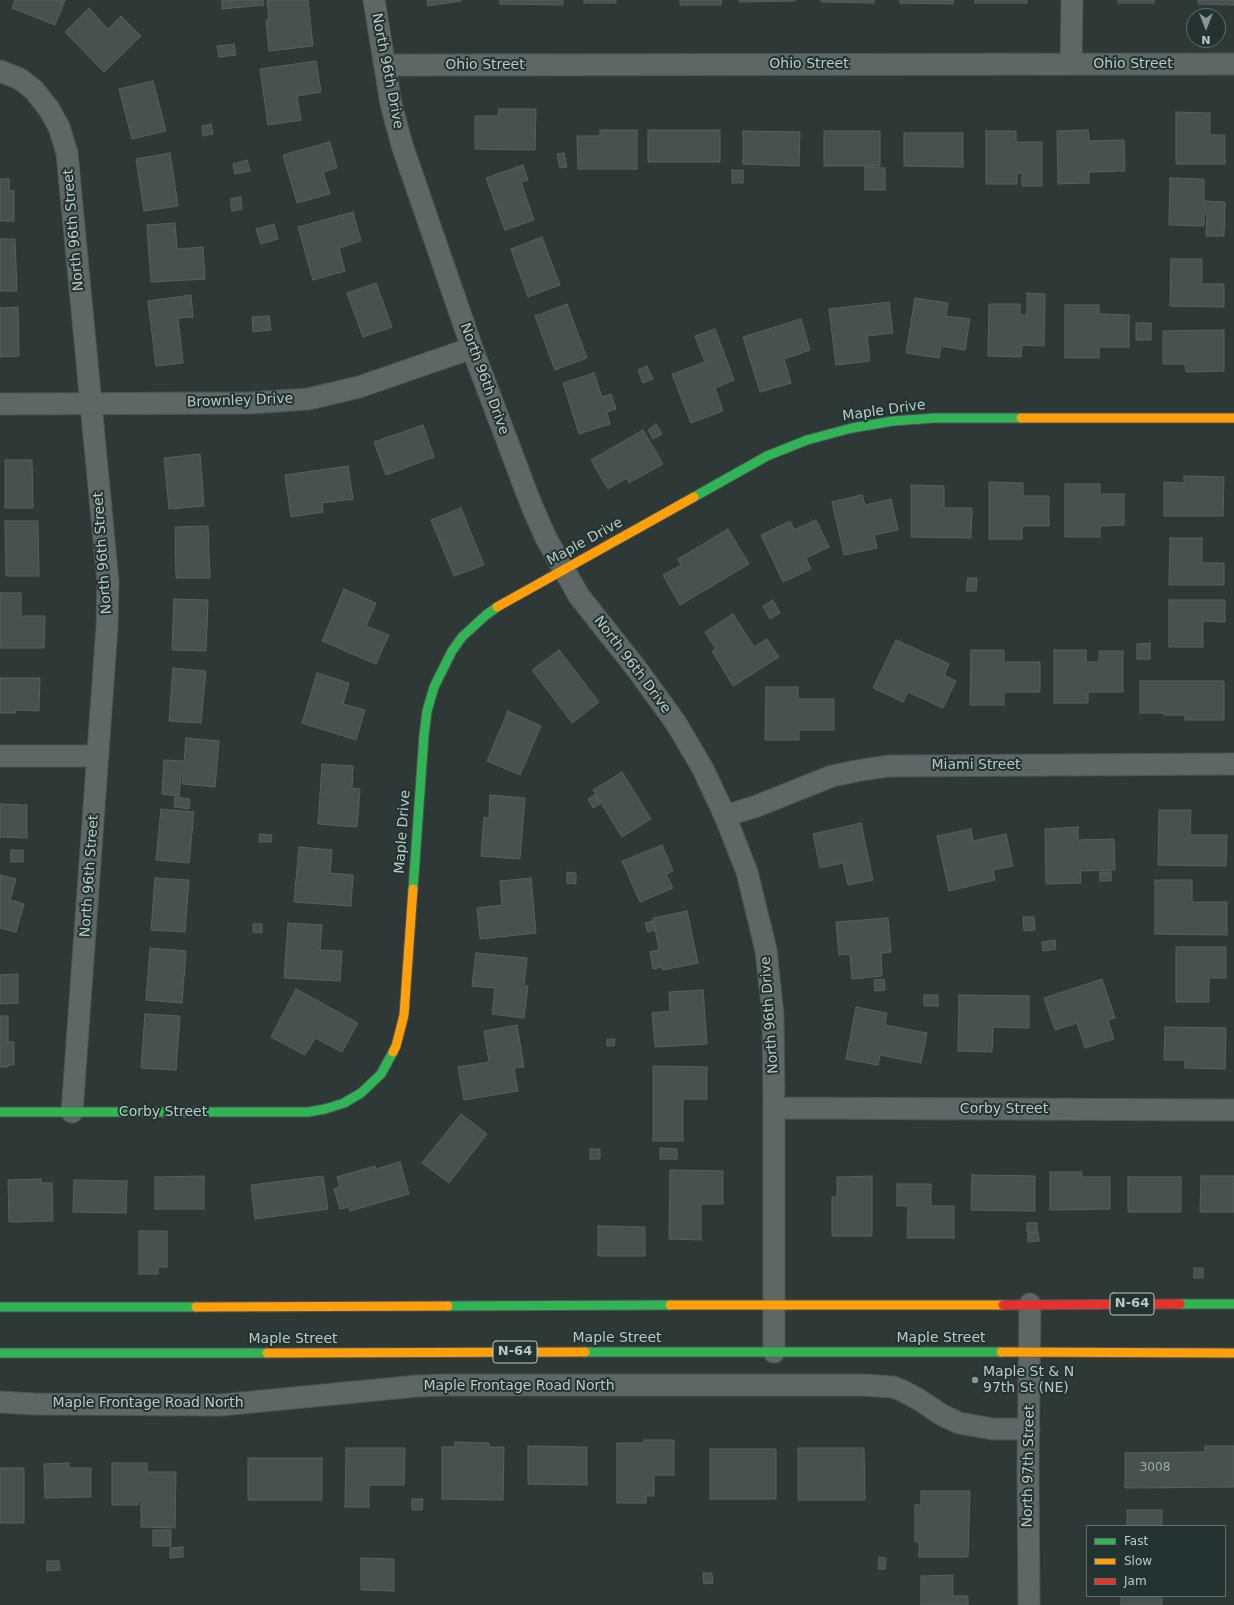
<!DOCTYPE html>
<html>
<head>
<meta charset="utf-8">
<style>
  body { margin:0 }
  #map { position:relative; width:1234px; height:1605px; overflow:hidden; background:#2e3937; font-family:"DejaVu Sans",sans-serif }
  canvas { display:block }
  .legend { position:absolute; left:1086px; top:1525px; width:140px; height:72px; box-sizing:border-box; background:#223331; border:1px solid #5e6f6d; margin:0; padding:5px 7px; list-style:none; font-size:12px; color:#b9c9c7 }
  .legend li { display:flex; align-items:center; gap:8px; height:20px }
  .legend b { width:20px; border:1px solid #5e6f6d }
  .north { position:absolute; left:1186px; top:8px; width:40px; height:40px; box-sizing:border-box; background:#223331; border:1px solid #5e6f6d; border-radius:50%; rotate:180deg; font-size:11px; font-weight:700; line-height:16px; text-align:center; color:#b9c9c7 }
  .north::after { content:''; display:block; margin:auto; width:14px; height:18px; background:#889795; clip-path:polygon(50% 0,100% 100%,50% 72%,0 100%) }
</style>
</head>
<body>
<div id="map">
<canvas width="1234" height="1605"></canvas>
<ul class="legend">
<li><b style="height:5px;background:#30b455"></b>Fast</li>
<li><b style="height:5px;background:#ff9f0a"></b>Slow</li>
<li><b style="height:5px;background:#e5322d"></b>Jam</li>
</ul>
<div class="north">N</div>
</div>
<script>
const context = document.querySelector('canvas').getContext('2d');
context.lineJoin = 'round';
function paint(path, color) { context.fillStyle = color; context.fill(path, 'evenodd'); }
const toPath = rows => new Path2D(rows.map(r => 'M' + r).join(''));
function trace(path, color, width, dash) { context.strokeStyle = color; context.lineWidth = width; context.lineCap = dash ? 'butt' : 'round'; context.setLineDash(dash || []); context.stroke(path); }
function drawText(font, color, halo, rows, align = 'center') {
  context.font = font + ' "DejaVu Sans",sans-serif'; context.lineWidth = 4; context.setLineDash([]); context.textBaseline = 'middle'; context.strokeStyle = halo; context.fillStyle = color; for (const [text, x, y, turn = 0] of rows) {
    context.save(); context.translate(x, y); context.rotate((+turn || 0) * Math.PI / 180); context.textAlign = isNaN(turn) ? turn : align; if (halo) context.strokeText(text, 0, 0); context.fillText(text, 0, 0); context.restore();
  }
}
const building = toPath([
  [15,0,65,0,55,25,12,8,15,0],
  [222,0,263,0,264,5,222,9,222,0],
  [267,0,308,0,313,46,269,51,266,20,269,19,267,0],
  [427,0,461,0,461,1,428,6,427,0],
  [500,0,563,0,563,5,500,4,500,0],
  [584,0,616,0,616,3,584,3,584,0],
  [680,0,721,0,721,5,680,5,680,0],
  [739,0,795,0,795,1,739,2,739,0],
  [821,0,874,0,874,3,821,2,821,0],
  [900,0,953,0,953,4,900,3,900,0],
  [975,0,1027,0,1027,3,975,3,975,0],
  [1118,0,1154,0,1154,3,1118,3,1118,0],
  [1198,0,1234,0,1234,5,1198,4,1198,0],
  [89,8,108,29,121,16,141,36,104,72,65,32,89,8],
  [234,44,236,55,219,57,217,46,234,44],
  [316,61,321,92,297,96,301,120,268,125,260,69,316,61],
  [153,81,166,131,132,139,119,89,153,81],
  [499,109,536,109,535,150,475,149,475,116,498,116,499,109],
  [1176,112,1210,113,1210,135,1225,135,1225,164,1176,164,1176,112],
  [211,124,213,134,203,136,202,126,211,124],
  [600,130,637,130,637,169,578,169,577,136,600,136,600,130],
  [648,130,720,130,720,162,648,162,648,130],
  [1088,130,1089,141,1124,140,1125,171,1089,172,1089,183,1058,184,1057,131,1088,130],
  [743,131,800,132,799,166,743,164,743,131],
  [824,131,880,131,880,166,824,166,824,131],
  [986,131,1016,131,1016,142,1042,142,1042,186,1022,186,1022,173,1017,173,1017,184,986,184,986,131],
  [904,133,963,133,963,167,904,166,904,133],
  [330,142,337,168,323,172,330,194,297,203,283,155,330,142],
  [170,153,178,206,144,211,136,159,170,153],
  [564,153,567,167,560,168,557,154,564,153],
  [247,160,250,171,235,174,233,164,247,160],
  [523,165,528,180,521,182,534,220,505,230,486,178,523,165],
  [865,167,885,168,885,190,865,190,865,167],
  [732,170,743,170,743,183,732,183,732,170],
  [1170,178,1204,179,1204,201,1225,202,1224,236,1206,236,1207,214,1204,214,1204,226,1169,225,1170,178],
  [0,179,9,179,9,191,14,191,14,221,0,221,0,179],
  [241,197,242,209,232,211,230,199,241,197],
  [353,212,361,241,339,248,345,271,313,280,298,227,353,212],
  [175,223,177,249,203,247,205,279,151,282,147,225,175,223],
  [274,224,278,239,261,244,256,229,274,224],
  [542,237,560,285,528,297,511,249,542,237],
  [0,239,15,239,17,291,0,291,0,239],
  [1171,259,1202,259,1202,284,1224,284,1224,307,1170,306,1171,259],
  [376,283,392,327,363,337,347,293,376,283],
  [1027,293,1045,294,1044,346,1022,345,1021,357,988,356,989,304,1020,304,1020,315,1027,315,1027,293],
  [191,295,193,317,178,318,183,363,156,366,148,301,191,295],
  [915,298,948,303,946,316,970,319,965,350,941,346,939,358,906,353,915,298],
  [889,302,893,333,867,336,870,361,836,365,829,309,889,302],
  [567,304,587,358,555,370,535,316,567,304],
  [1065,305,1099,305,1099,314,1129,315,1129,347,1099,347,1099,358,1065,358,1065,305],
  [18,307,19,356,0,357,0,308,18,307],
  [269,316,271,330,253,332,252,317,269,316],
  [801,319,810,350,784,359,791,383,760,392,743,337,801,319],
  [1136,323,1151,323,1151,340,1136,340,1136,323],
  [715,329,734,380,715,388,723,411,691,423,672,374,705,362,695,336,715,329],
  [1224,330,1224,371,1186,372,1185,364,1163,364,1163,331,1224,330],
  [647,366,653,379,643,383,638,370,647,366],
  [594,373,602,397,611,394,616,409,607,412,610,424,579,434,563,383,594,373],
  [656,424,662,434,653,439,648,430,656,424],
  [423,425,434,457,386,475,374,442,423,425],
  [643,430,663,464,629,483,627,478,608,489,591,460,643,430],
  [200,454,204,506,169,509,164,458,200,454],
  [5,460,32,460,33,508,5,508,5,460],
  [348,466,353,499,322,503,323,512,291,517,285,475,348,466],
  [1184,476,1224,477,1223,516,1164,516,1164,482,1184,483,1184,476],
  [989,482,1023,483,1023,496,1049,496,1049,526,1022,526,1022,539,989,539,989,482],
  [1065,484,1100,484,1100,494,1124,494,1124,525,1100,526,1100,537,1065,537,1065,484],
  [911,485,944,486,944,508,972,508,971,538,911,537,911,485],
  [862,495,865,505,891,499,898,530,874,535,877,548,844,555,832,502,862,495],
  [461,508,484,565,454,576,431,520,461,508],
  [816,520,829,547,806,558,811,569,783,582,761,535,790,521,794,530,816,520],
  [5,521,38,521,39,576,6,576,5,521],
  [208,526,210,578,176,578,175,527,208,526],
  [728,529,749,564,680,605,663,575,681,565,678,559,728,529],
  [1170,538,1202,538,1202,563,1224,563,1224,585,1169,585,1170,538],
  [968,578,977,578,976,591,966,591,968,578],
  [344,589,376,603,366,626,389,635,376,664,322,641,344,589],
  [0,593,21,593,21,616,45,616,44,648,0,648,0,593],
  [174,599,208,600,206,651,172,650,174,599],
  [773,600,780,613,770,619,763,606,773,600],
  [1169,600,1225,600,1225,622,1203,621,1203,647,1169,647,1169,600],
  [733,614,754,647,767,639,779,657,733,686,712,651,716,649,705,632,733,614],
  [896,640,949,664,944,675,956,681,943,708,908,692,903,702,873,688,896,640],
  [1150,643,1150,659,1137,659,1137,644,1150,643],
  [559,650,599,702,572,723,532,670,559,650],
  [971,650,1004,650,1004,662,1040,662,1040,692,1004,692,1004,705,970,705,971,650],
  [1054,650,1086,650,1086,662,1099,662,1099,651,1123,651,1123,692,1088,692,1088,703,1054,703,1054,650],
  [173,668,206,671,201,723,169,721,173,668],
  [317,673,349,683,343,704,365,710,356,740,302,723,317,673],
  [0,678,40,678,39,711,16,710,15,713,0,713,0,678],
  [1140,681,1224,681,1224,720,1185,720,1185,715,1164,715,1164,713,1140,713,1140,681],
  [766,687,798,687,798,699,834,699,834,730,799,730,799,740,765,740,766,687],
  [508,711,541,726,520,775,487,761,508,711],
  [186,738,219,741,215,787,182,784,183,773,181,773,179,796,162,794,164,760,184,761,186,738],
  [322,764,353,766,352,788,360,789,357,827,318,824,322,764],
  [622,772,651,819,622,837,593,790,622,772],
  [490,795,525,798,520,859,481,856,484,817,489,818,490,795],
  [595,795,600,804,593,808,588,799,595,795],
  [175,797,190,799,189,809,174,807,175,797],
  [0,804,27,805,27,838,0,837,0,804],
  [161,809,194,812,189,863,156,860,161,809],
  [1159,810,1191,810,1190,835,1227,835,1226,866,1158,865,1159,810],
  [861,823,873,880,848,885,843,863,820,868,813,834,861,823],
  [1078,827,1078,840,1114,839,1115,870,1080,871,1081,883,1046,884,1045,829,1078,827],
  [971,829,973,841,1006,834,1013,866,993,870,995,880,949,891,937,836,971,829],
  [260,834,272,835,271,842,259,842,260,834],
  [662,845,673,871,666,874,673,888,640,902,622,861,662,845],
  [299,847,332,850,330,873,353,875,351,906,294,902,299,847],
  [11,850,23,850,23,862,11,862,11,850],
  [567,872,576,873,576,884,567,883,567,872],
  [1100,872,1111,872,1111,881,1100,881,1100,872],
  [0,875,16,879,10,900,24,904,16,932,0,928,0,875],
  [155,878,189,880,185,932,151,930,155,878],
  [531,878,536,933,480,939,477,908,502,905,500,881,531,878],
  [1155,880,1192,880,1192,902,1227,902,1227,935,1155,934,1155,880],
  [687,911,698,963,663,970,662,967,653,969,650,952,659,950,653,918,687,911],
  [1023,917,1034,917,1035,930,1024,931,1023,917],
  [888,918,891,952,881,953,882,976,852,979,850,954,839,955,836,922,888,918],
  [652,921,655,930,648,932,645,923,652,921],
  [288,923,322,925,320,950,342,951,340,981,284,978,288,923],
  [253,924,262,924,262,933,253,932,253,924],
  [1055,940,1056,949,1043,951,1042,942,1055,940],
  [1176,947,1226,947,1226,978,1209,978,1209,1002,1176,1002,1176,947],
  [150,948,186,951,182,1003,146,1000,150,948],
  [476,953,527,958,524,986,528,986,524,1018,492,1014,495,988,472,986,476,953],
  [18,974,18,1003,0,1004,0,975,18,974],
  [884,979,885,990,875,991,874,980,884,979],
  [1102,979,1115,1018,1108,1020,1114,1039,1085,1048,1077,1023,1055,1030,1044,998,1102,979],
  [296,989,358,1023,342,1052,315,1038,305,1055,271,1037,296,989],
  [703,990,707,1044,655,1047,652,1013,670,1011,669,992,703,990],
  [924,995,938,995,938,1006,924,1006,924,995],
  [959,995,1029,996,1029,1028,993,1027,992,1052,958,1051,959,995],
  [856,1007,887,1013,885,1025,927,1033,921,1063,880,1055,878,1065,846,1059,856,1007],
  [145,1014,180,1016,176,1070,141,1068,145,1014],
  [0,1016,8,1016,8,1042,14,1042,14,1065,8,1065,8,1067,0,1067,0,1016],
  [517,1025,524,1067,514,1068,518,1091,464,1100,458,1067,489,1062,484,1031,517,1025],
  [1165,1027,1226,1028,1225,1069,1185,1068,1185,1060,1164,1060,1165,1027],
  [607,1039,615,1039,614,1046,607,1046,607,1039],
  [653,1066,707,1067,707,1099,683,1099,683,1141,653,1141,653,1066],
  [461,1114,487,1134,449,1183,422,1163,461,1114],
  [660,1148,677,1149,677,1159,660,1159,660,1148],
  [590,1149,600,1149,600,1159,590,1159,590,1149],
  [400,1162,409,1194,350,1211,349,1207,340,1209,334,1189,340,1187,337,1177,375,1166,376,1169,400,1162],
  [670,1170,723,1171,723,1204,701,1204,701,1240,669,1239,670,1170],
  [1050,1172,1082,1172,1082,1177,1110,1177,1110,1209,1050,1210,1050,1172],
  [972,1175,1035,1176,1035,1211,971,1210,972,1175],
  [204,1176,204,1209,155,1209,155,1177,204,1176],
  [323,1176,328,1209,255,1219,251,1185,323,1176],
  [872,1176,872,1236,832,1236,832,1197,837,1197,837,1177,872,1176],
  [1201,1176,1234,1176,1234,1212,1200,1212,1201,1176],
  [1128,1177,1181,1177,1181,1212,1128,1212,1128,1177],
  [41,1179,41,1183,52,1183,53,1221,9,1222,8,1180,41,1179],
  [74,1180,127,1181,126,1213,73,1212,74,1180],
  [897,1184,931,1184,931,1206,954,1206,954,1238,907,1238,908,1206,897,1206,897,1184],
  [1027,1223,1037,1223,1037,1232,1027,1232,1027,1223],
  [598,1226,645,1227,645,1256,598,1256,598,1226],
  [139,1231,167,1231,167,1267,158,1267,158,1274,139,1274,139,1231],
  [1038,1232,1039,1241,1028,1242,1028,1233,1038,1232],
  [1194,1268,1203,1268,1203,1278,1194,1278,1194,1268],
  [644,1440,674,1440,674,1475,654,1475,654,1496,646,1496,646,1503,617,1503,617,1443,644,1443,644,1440],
  [455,1442,489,1443,489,1447,504,1447,503,1500,442,1499,442,1447,455,1447,455,1442],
  [528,1446,587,1447,587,1485,528,1484,528,1446],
  [1205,1446,1234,1446,1234,1487,1125,1488,1125,1453,1205,1452,1205,1446],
  [346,1448,405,1448,404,1485,369,1485,369,1507,345,1507,346,1448],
  [798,1448,864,1448,865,1500,798,1500,798,1448],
  [710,1449,776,1449,776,1499,710,1499,710,1449],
  [248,1458,322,1458,322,1500,248,1500,248,1458],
  [69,1463,69,1468,91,1468,91,1497,45,1498,44,1464,69,1463],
  [112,1463,147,1463,147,1472,176,1472,175,1528,141,1527,141,1501,138,1501,138,1505,112,1505,112,1463],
  [0,1468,24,1468,24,1523,0,1523,0,1468],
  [921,1491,970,1491,968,1557,919,1557,919,1542,915,1542,915,1505,921,1505,921,1491],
  [412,1499,423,1499,422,1510,412,1510,412,1499],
  [1127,1510,1162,1510,1162,1526,1127,1526,1127,1510],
  [153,1530,171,1530,171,1546,153,1546,153,1530],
  [183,1547,183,1557,170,1558,170,1548,183,1547],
  [879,1557,886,1558,885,1569,878,1569,879,1557],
  [361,1558,394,1559,394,1591,361,1590,361,1558],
  [47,1561,59,1561,60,1570,47,1571,47,1561],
  [703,1573,712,1573,713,1583,704,1584,703,1573],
  [953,1575,953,1596,968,1596,968,1605,921,1605,921,1576,953,1575],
  [1121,1596,1162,1596,1162,1605,1121,1605,1121,1596]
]);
paint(building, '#47514f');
trace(building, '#56615f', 1);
const street = toPath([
  [374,0,391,104,402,145,472,348,531,504,546,538,579,596,636,668,676,723,703,769,725,816,747,872,766,950,773,1015,774,1108,774,1352],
  [1071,64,1072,0],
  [385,65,1234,64],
  [0,71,20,79,34,90,49,109,59,127,67,153,108,582,107,627,72,1112],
  [0,404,250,403,308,399,359,387,472,348],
  [0,756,98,756],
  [725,816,757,806,832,776,856,771,888,766,1234,764],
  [774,1108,1234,1110],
  [0,1402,35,1404,221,1405,417,1386,444,1385,863,1385,893,1387,901,1390,918,1399,942,1415,959,1423,993,1429,1029,1429],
  [1029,1605,1028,1464,1030,1304]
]);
const fast = toPath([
  [694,497,767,456,807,440,852,428,893,421,935,418,1021,418],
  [413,889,424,735,427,711,434,687,452,651,462,637,486,615,497,607],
  [0,1112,308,1112,325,1109,344,1103,361,1093,381,1074,393,1052],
  [1180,1304,1234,1304],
  [448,1306,670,1305],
  [0,1307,196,1307],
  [585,1352,1001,1352],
  [0,1353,267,1353]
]);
const slow = toPath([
  [1021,418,1234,418],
  [497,607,694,497],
  [393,1052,396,1046,404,1015,413,889],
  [670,1305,1003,1305],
  [196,1307,448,1306],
  [1001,1352,1234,1353],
  [267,1353,585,1352]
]);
const jam = toPath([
  [1003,1305,1180,1304]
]);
trace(street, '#4c5453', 23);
trace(fast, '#4c5453', 11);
trace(slow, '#4c5453', 11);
trace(jam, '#4c5453', 11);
trace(street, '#5e6766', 21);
trace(fast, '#30b455', 9);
trace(slow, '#ff9f0a', 9);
trace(jam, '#e5322d', 9);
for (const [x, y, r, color] of [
  [975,1380,4,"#889795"]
]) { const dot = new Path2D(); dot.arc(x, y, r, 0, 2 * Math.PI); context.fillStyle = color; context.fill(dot); trace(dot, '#223331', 1.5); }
drawText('12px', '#9caba9', null, [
  ["3008",1155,1468]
]);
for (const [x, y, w] of [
  [1132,1304,44],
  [515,1352,44]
]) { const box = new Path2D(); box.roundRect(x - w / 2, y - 11, w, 22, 3); context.fillStyle = '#223331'; context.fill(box); trace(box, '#b9c9c7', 1); }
drawText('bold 13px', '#b9c9c7', null, [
  ["N-64",1132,1304],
  ["N-64",515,1352]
]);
drawText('14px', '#b9c9c7', '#223331', [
  ["Ohio Street",809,64],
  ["Ohio Street",1133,64],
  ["Ohio Street",485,65],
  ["North 96th Drive",387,71,79],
  ["North 96th Street",74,230,-95],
  ["North 96th Drive",484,379,70],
  ["Brownley Drive",240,401,-2],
  ["Maple Drive",884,411,-8],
  ["Maple Drive",585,542,-29],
  ["North 96th Street",103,553,-94],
  ["North 96th Drive",632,665,53],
  ["Miami Street",976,765],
  ["Maple Drive",403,832,-86],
  ["North 96th Street",90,876,-86],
  ["North 96th Drive",770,1015,-94],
  ["Corby Street",1004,1109],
  ["Corby Street",163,1112],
  ["Maple Street",617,1338],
  ["Maple Street",941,1338],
  ["Maple Street",293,1339],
  ["Maple Frontage Road North",519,1386],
  ["Maple Frontage Road North",148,1403],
  ["North 97th Street",1029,1466,-89]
]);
drawText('14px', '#b9c9c7', '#223331', [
  ["Maple St & N",983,1372],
  ["97th St (NE)",983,1388]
], 'left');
</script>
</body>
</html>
